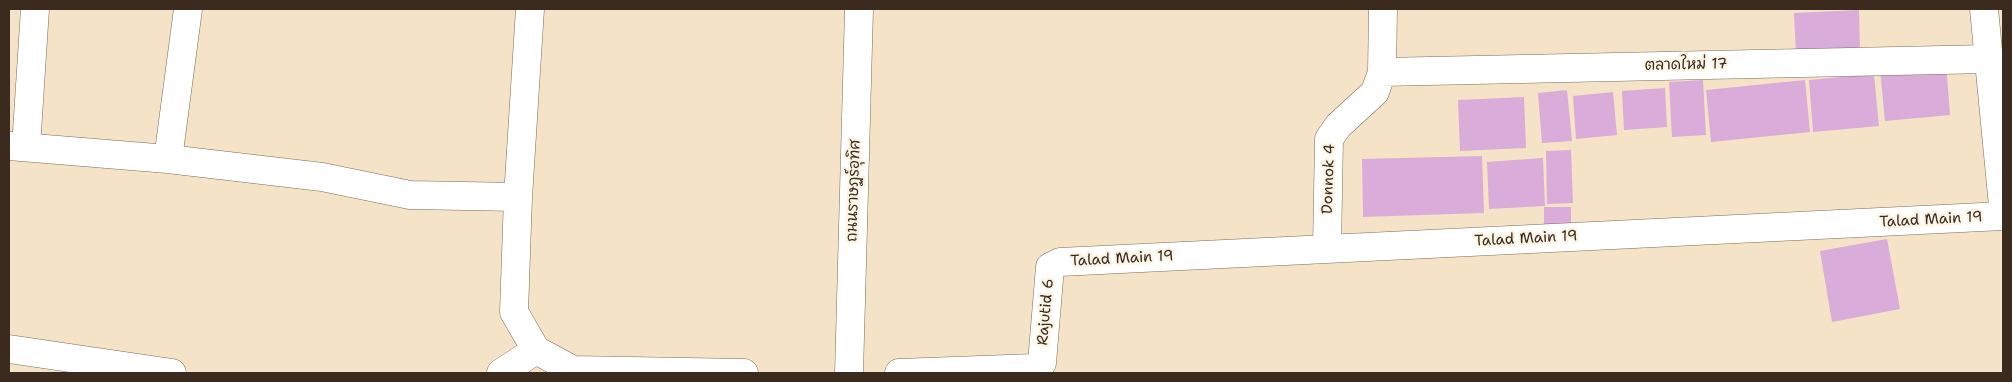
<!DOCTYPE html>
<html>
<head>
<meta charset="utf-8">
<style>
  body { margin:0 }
  #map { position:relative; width:2012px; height:382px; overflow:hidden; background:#f4e3c7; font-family:"Shantell Sans",sans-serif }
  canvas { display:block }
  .frame { position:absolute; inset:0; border:10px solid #3b2a1e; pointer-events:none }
</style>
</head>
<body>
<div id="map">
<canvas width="2012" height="382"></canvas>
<div class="frame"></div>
</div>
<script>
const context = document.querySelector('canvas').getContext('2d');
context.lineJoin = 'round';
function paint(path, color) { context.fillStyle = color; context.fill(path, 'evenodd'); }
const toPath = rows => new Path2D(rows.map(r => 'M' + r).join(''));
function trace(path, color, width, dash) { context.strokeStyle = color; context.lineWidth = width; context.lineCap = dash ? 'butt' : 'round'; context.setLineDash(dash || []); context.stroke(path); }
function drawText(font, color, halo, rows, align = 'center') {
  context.font = font + ' "Shantell Sans","Playpen Sans Thai",sans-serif'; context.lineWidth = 5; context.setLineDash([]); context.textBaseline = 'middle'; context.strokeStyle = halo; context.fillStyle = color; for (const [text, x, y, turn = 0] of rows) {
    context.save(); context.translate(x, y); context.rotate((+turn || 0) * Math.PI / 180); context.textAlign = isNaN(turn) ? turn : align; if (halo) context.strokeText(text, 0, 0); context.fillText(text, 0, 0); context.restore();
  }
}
paint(toPath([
  [1859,10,1860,52,1796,55,1794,13],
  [1946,63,1950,115,1885,121,1880,69],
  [1874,74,1879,126,1813,132,1809,80],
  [1703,80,1706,135,1672,137,1669,82],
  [1805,80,1810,132,1711,142,1706,90],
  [1665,88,1667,127,1624,130,1622,91],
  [1567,90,1572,141,1542,143,1538,93],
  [1613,92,1617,135,1576,139,1573,96],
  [1524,97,1526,148,1460,151,1458,100],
  [1571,150,1573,203,1547,204,1546,151],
  [1482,156,1484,213,1363,217,1362,159],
  [1543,158,1545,206,1489,209,1487,162],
  [1544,207,1571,207,1571,229,1544,229],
  [1887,239,1900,309,1832,322,1820,251]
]), '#d9acd9');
const minor = toPath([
  [530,9,518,197,514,312,536,350],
  [1382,72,1989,59],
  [9,146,168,159,322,177,410,195,518,197],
  [26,147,35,9],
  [168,159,188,9],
  [1327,249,1329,139,1338,126,1375,92,1382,72,1383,9],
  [9,349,172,373],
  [536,350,573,370,744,373],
  [501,373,536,350],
  [899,373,1035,368,1042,363,1050,267,1060,262,2003,216]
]);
const tertiary = toPath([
  [849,373,859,9]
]);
const primary = toPath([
  [1984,9,2003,206]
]);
trace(minor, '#7c6b59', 29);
trace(tertiary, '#7c6b59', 29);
trace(primary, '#7c6b59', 29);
trace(minor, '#fff', 28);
trace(tertiary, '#fff', 28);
trace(primary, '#fff', 28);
drawText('15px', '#3b2a1e', '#fcf5e5', [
  ["ตลาดใหม่ 17",1686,65,-1],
  ["Donnok 4",1329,179,-88],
  ["ถนนราษฏร์อุทิศ",854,191,-88],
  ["Talad Main 19",1931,220,-3],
  ["Talad Main 19",1526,239,-3],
  ["Talad Main 19",1122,259,-3],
  ["Rajutid 6",1046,312,-85]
]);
</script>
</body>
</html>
